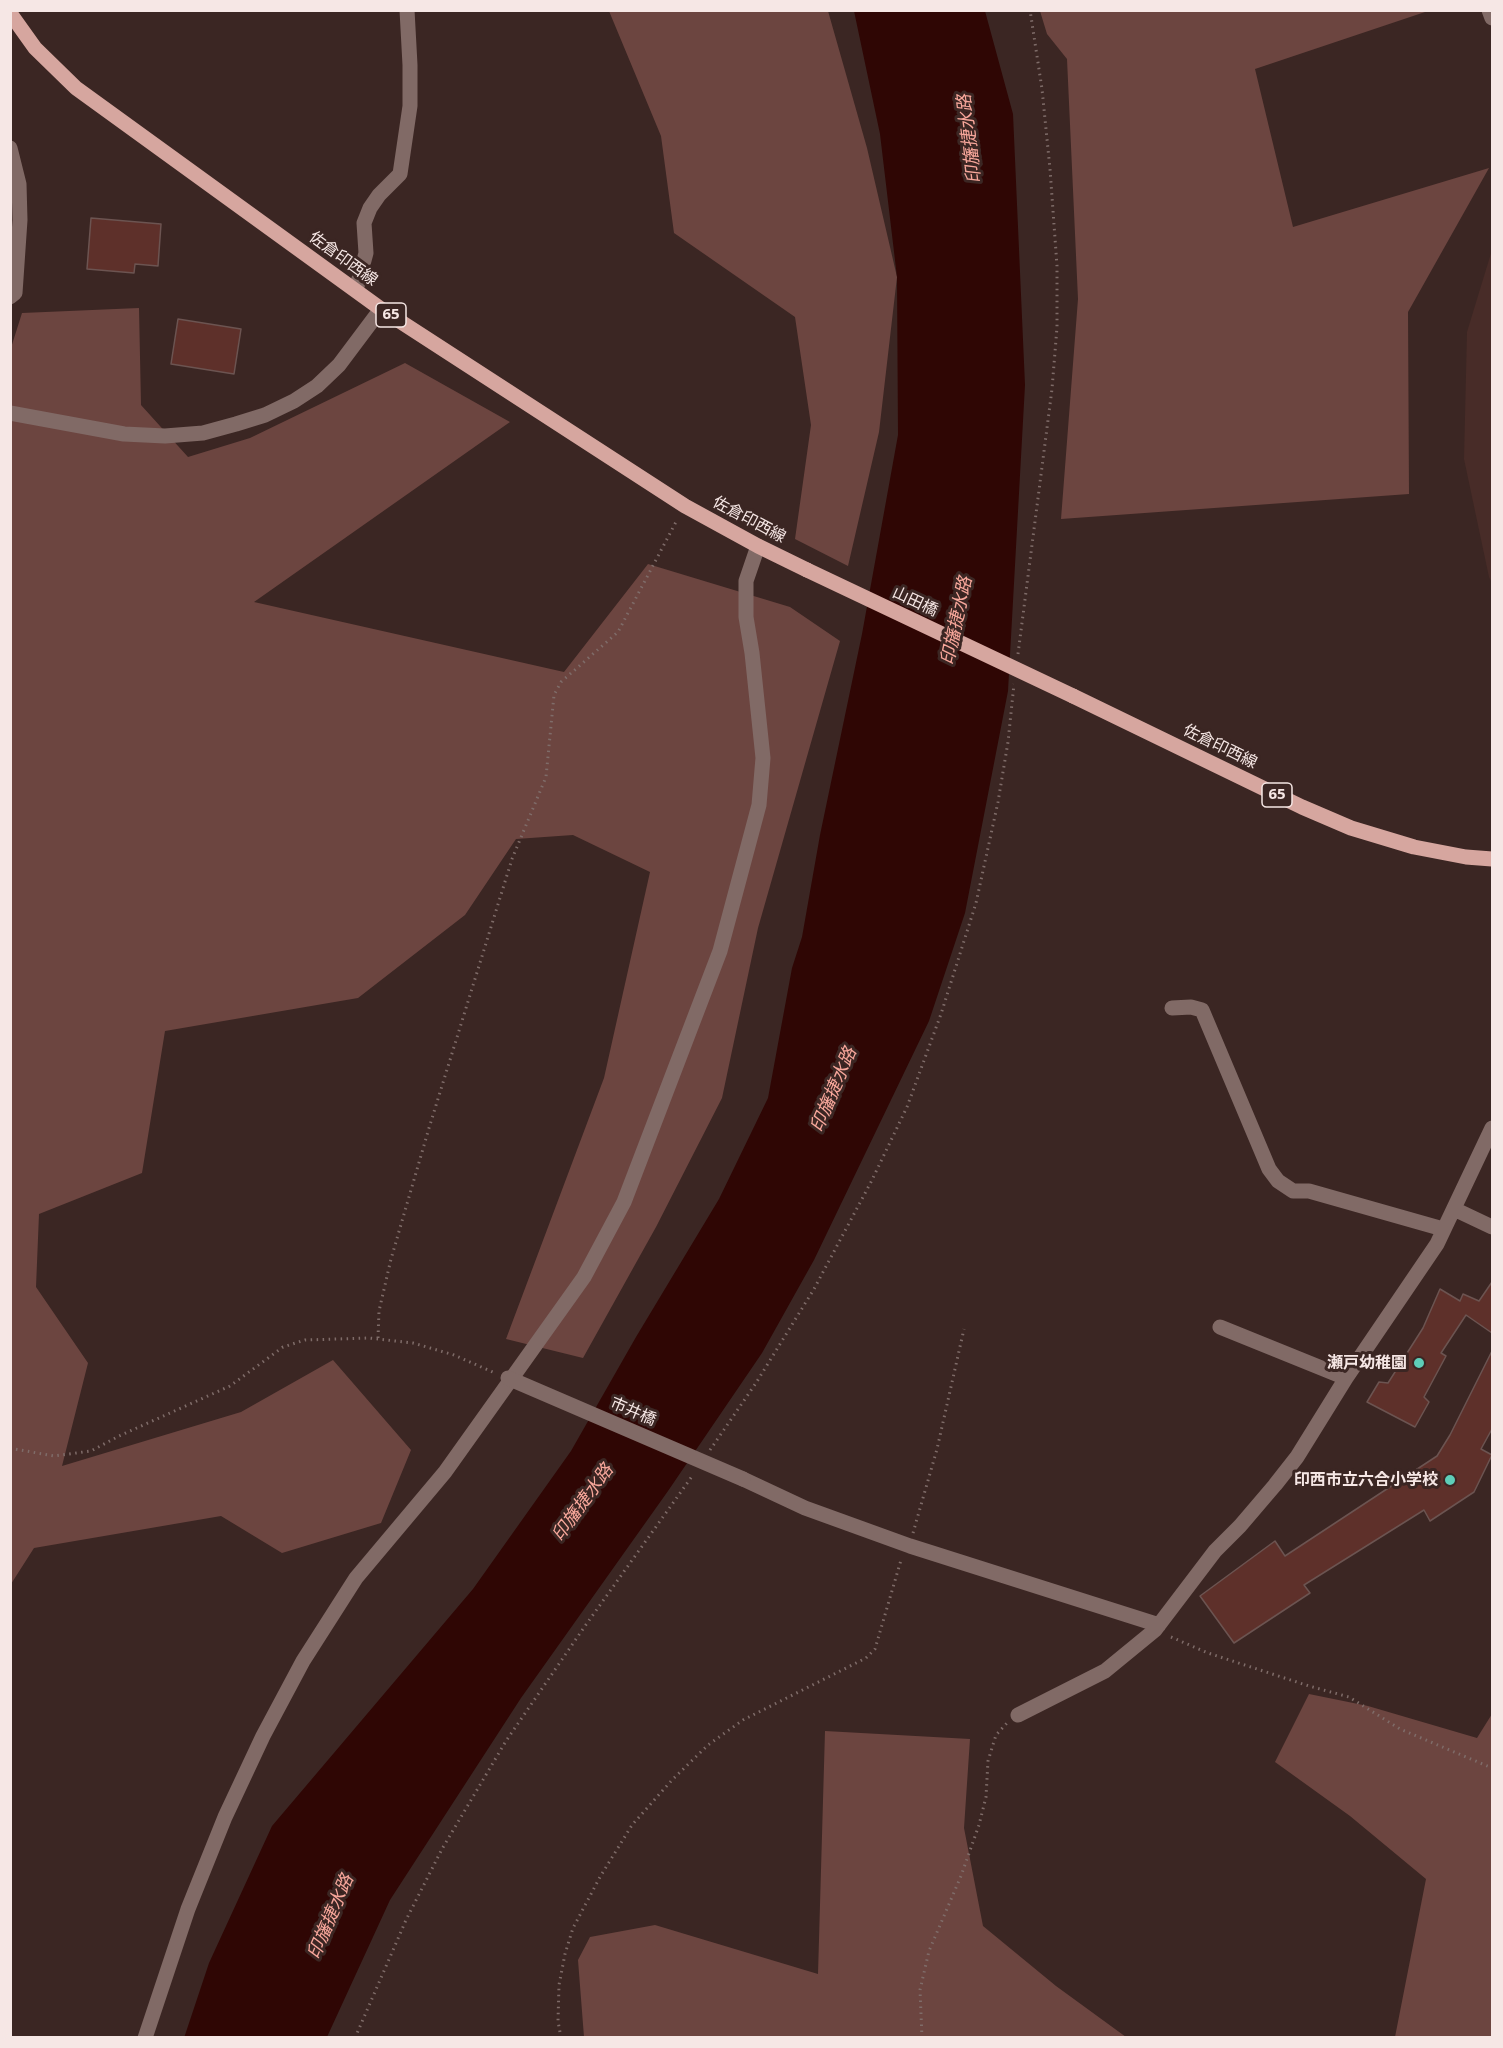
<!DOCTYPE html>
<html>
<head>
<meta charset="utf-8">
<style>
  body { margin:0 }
  #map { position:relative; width:1503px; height:2048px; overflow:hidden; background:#3b2623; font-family:"Open Sans",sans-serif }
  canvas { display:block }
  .frame { position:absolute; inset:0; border:12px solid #f6e7e5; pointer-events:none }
</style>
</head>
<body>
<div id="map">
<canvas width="1503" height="2048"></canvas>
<div class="frame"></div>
</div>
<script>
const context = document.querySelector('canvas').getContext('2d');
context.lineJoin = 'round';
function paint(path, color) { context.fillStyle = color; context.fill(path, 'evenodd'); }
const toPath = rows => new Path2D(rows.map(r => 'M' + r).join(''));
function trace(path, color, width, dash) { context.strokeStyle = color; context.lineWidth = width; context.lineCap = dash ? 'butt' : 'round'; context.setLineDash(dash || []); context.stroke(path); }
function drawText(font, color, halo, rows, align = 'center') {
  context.font = font + ' "Open Sans","Noto Sans JP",sans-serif'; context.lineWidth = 6; context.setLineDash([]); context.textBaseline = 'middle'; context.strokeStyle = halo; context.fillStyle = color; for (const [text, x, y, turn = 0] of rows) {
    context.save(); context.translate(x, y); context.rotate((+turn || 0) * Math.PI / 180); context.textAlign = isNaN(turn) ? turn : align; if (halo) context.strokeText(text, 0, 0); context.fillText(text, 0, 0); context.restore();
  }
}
paint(toPath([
  [1492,250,1492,583,1489,577,1464,459,1467,332]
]), '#482c28');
paint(toPath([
  [609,11,828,11,867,148,897,277,879,432,848,566,795,539,811,425,795,317,674,233,661,136],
  [1040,11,1428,11,1255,69,1293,227,1489,168,1408,312,1409,494,1061,519,1078,299,1067,59,1047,34],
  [139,308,141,405,188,457,250,438,405,363,510,422,254,602,564,672,648,564,790,607,840,641,758,928,722,1098,656,1227,583,1358,506,1339,604,1078,650,872,573,835,516,839,465,915,358,998,165,1031,142,1173,39,1214,36,1287,88,1363,62,1466,241,1412,333,1360,411,1450,381,1523,282,1553,221,1516,34,1548,11,1584,10,351,22,313],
  [1309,1694,1368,1706,1477,1738,1492,1714,1492,2037,1395,2037,1426,1879,1350,1816,1275,1762],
  [825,1731,970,1739,964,1828,983,1926,1056,1986,1126,2037,584,2037,578,1960,590,1937,655,1925,818,1974]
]), '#6c4540');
paint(toPath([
  [854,11,985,11,1013,114,1025,385,1008,691,965,913,929,1021,814,1260,762,1353,668,1491,521,1698,390,1900,327,2037,184,2038,209,1963,272,1826,473,1589,571,1451,636,1337,719,1199,768,1098,792,968,802,937,820,835,862,634,898,435,897,277,880,134]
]), '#2f0604');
const building = toPath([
  [91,218,161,224,158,266,135,264,134,273,87,269,91,218],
  [178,319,241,329,234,374,171,364,178,319],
  [1492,1282,1492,1333,1466,1315,1441,1353,1446,1356,1424,1397,1429,1402,1415,1427,1367,1402,1379,1382,1388,1383,1423,1328,1440,1289,1460,1301,1463,1294,1479,1301,1492,1282],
  [1492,1351,1492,1429,1481,1449,1492,1455,1474,1492,1430,1521,1424,1510,1304,1585,1310,1593,1234,1643,1200,1596,1275,1541,1285,1556,1437,1456,1450,1435,1492,1351]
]);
paint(building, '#5e302a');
trace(building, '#6c5451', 1.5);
trace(toPath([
  [1018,654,1052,389,1057,327,1057,266,1050,169,1042,89,1030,10],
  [378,1338,379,1311,391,1259,429,1128,512,859,546,777,554,695,561,682,618,632,677,520],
  [10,1449,15,1449,54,1456,91,1451,119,1436,230,1386,283,1347,305,1340,369,1338,413,1343,454,1355,495,1373],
  [710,1450,756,1383,814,1289,871,1182,907,1107,941,1014,976,903,998,802,1008,742,1014,684],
  [913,1533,937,1449,964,1329],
  [1171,1637,1208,1653,1309,1686,1349,1697,1400,1729,1492,1768],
  [355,2038,406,1920,442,1849,506,1741,585,1626,693,1475],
  [561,2038,558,2021,559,1985,565,1954,573,1928,600,1877,632,1825,672,1780,708,1745,743,1720,866,1658,875,1649,901,1560],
  [922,2038,920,1990,929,1951,961,1876,979,1825,986,1797,988,1761,996,1735,1007,1723]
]), '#7f6c69', 3, [1.5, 4.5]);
trace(toPath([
  [1489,10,1492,18],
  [10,148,19,184,20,220,15,293,10,297],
  [356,290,366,253,364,223,370,208,379,195,400,174,410,106,410,65,407,10],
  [1172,1008,1191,1007,1202,1010,1269,1169,1278,1181,1293,1191,1309,1191,1443,1229],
  [1454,1209,1492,1227],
  [1220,1327,1346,1378],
  [743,1479,805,1508,910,1546,1159,1625],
  [1018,1715,1105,1671,1155,1630,1215,1551,1240,1526,1275,1485,1297,1457,1346,1378,1437,1244,1492,1128],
  [145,2038,188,1909,225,1817,263,1736,303,1661,356,1578,445,1472,584,1277,624,1202,720,951,759,805,763,758,752,653,746,617,746,581,758,546]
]), '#816a66', 15);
trace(toPath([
  [10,413,124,434,165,436,203,433,236,424,265,415,294,401,317,386,339,365,381,309]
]), '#816a66', 15);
trace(toPath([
  [10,13,35,48,76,88,381,309,685,506,758,546,807,570],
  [1073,696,1302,807,1351,828,1414,847,1466,857,1492,859]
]), '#d6a69f', 15);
trace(toPath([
  [508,1378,743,1479]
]), '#816a66', 15);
trace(toPath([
  [807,570,1073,696]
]), '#d6a69f', 15);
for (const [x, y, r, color] of [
  [1419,1363,6,"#5eceb8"],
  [1450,1480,6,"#5eceb8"]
]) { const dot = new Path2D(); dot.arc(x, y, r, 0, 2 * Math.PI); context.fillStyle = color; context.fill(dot); trace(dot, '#3b2623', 2); }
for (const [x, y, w] of [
  [391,315,30],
  [1277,795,30]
]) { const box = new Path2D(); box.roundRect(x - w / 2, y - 12, w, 24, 4.5); context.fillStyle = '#3b2623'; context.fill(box); trace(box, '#f6e7e5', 1.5); }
drawText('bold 15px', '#f6e7e5', null, [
  ["65",391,315],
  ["65",1277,795]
]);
drawText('16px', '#f6e7e5', '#3b2623', [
  ["佐倉印西線",343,259,36],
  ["佐倉印西線",749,520,28],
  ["山田橋",915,602,25],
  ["佐倉印西線",1220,747,26],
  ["市井橋",633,1412,23]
]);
drawText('bold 16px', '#f6e7e5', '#3b2623', [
  ["瀬戸幼稚園",1407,1363],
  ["印西市立六合小学校",1438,1480]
], 'right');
drawText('italic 18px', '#f8a79b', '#3b2623', [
  ["印旛捷水路",970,139,-97],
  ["印旛捷水路",957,621,-78],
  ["印旛捷水路",834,1090,-67],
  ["印旛捷水路",583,1503,-54],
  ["印旛捷水路",331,1917,-67]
]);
</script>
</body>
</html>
